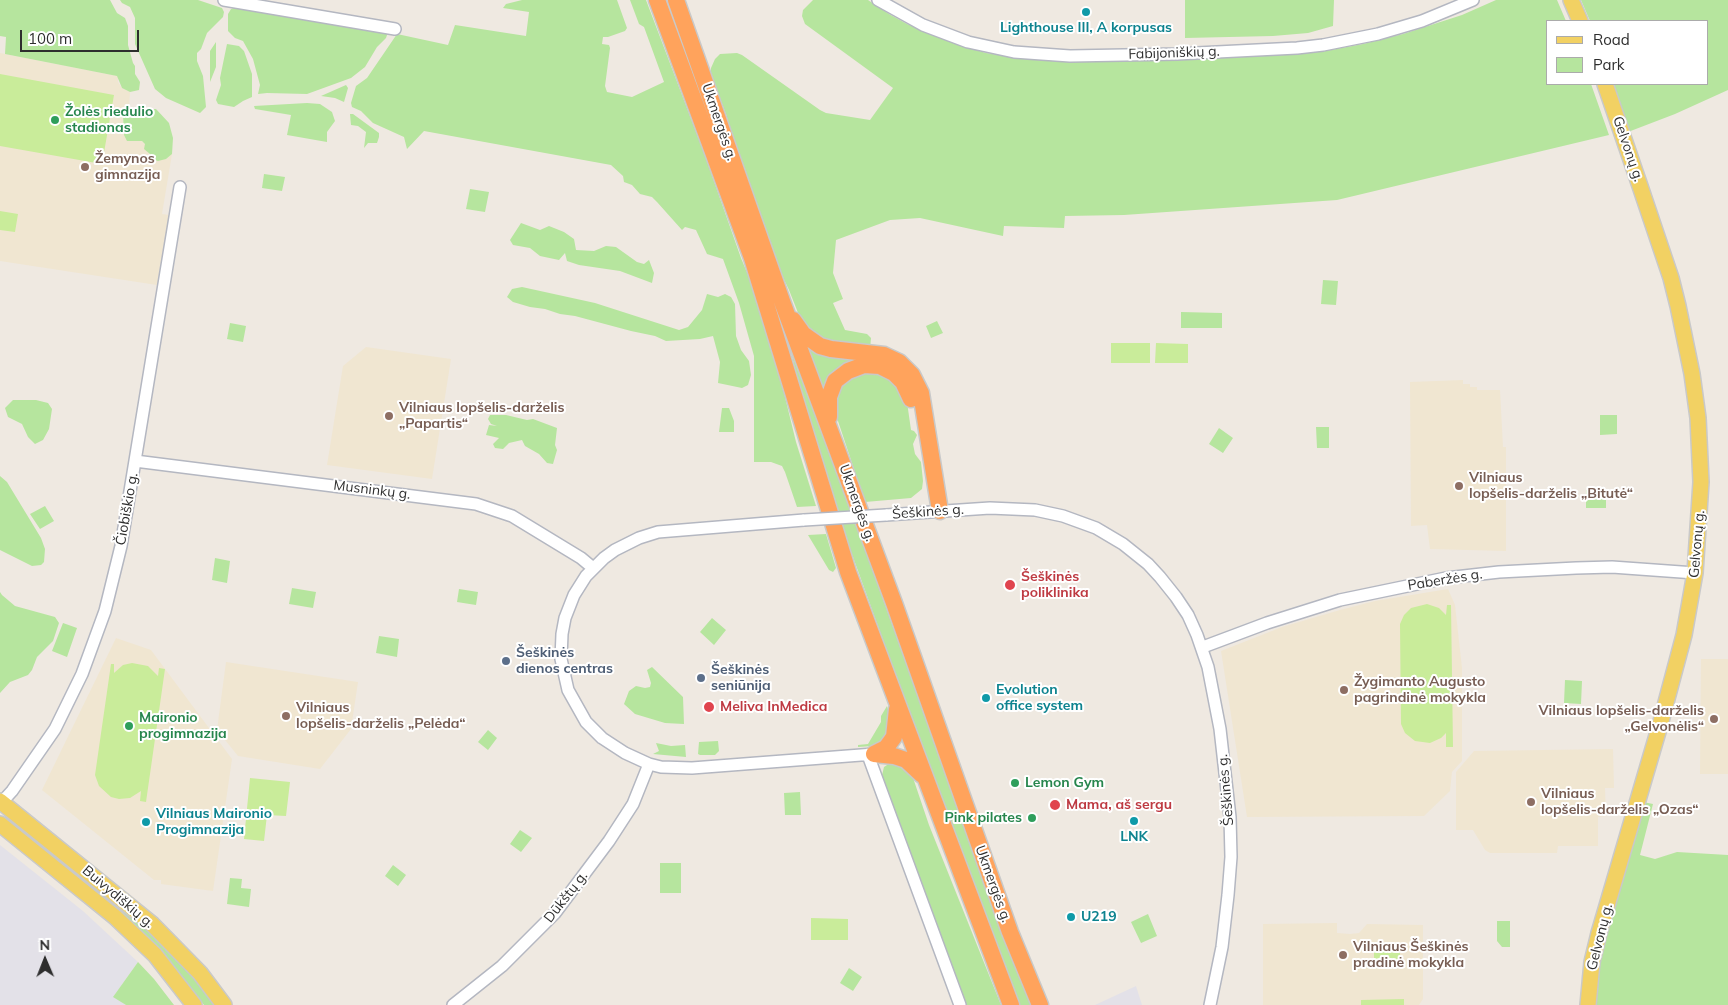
<!DOCTYPE html>
<html>
<head>
<meta charset="utf-8">
<style>
  body { margin:0 }
  #map { position:relative; width:1728px; height:1005px; overflow:hidden; background:#efe9e1; font-family:Mulish,sans-serif }
  canvas { display:block }
  .legend { position:absolute; left:1546px; top:20px; width:162px; height:65px; box-sizing:border-box; background:#fff; border:1px solid #ababab; margin:0; padding:6px 9px; list-style:none; font-size:15px; color:#2e2e2e }
  .legend li { display:flex; align-items:center; gap:10px; height:25px }
  .legend b { width:25px; border:1px solid #ababab }
  .north { position:absolute; left:20px; top:935px; width:50px; height:50px; -webkit-text-stroke:4px #fff; paint-order:stroke; rotate:359deg; font-size:14px; font-weight:700; line-height:20px; text-align:center; color:#2e2e2e }
  .north::after { content:''; display:block; margin:auto; width:18px; height:22px; background:#2e2e2e; clip-path:polygon(50% 0,100% 100%,50% 72%,0 100%) }
  .scale { position:absolute; left:20px; top:30px; width:119px; height:22px; box-sizing:border-box; border:2px solid #2e2e2e; border-top:0; padding-left:6px; font-size:15px; line-height:18px; white-space:nowrap; color:#2e2e2e; -webkit-text-stroke:4px #fff; paint-order:stroke }
</style>
</head>
<body>
<div id="map">
<canvas width="1728" height="1005"></canvas>
<ul class="legend">
<li><b style="height:6px;background:#f2d163"></b>Road</li>
<li><b style="height:14px;background:#b6e59e"></b>Park</li>
</ul>
<div class="north">N</div>
<div class="scale">100 m</div>
</div>
<script>
const context = document.querySelector('canvas').getContext('2d');
context.lineJoin = 'round';
function paint(path, color) { context.fillStyle = color; context.fill(path, 'evenodd'); }
const toPath = rows => new Path2D(rows.map(r => 'M' + r).join(''));
function trace(path, color, width, dash) { context.strokeStyle = color; context.lineWidth = width; context.lineCap = dash ? 'butt' : 'round'; context.setLineDash(dash || []); context.stroke(path); }
function drawText(font, color, halo, rows, align = 'center') {
  context.font = font + ' Mulish,sans-serif'; context.lineWidth = 4; context.setLineDash([]); context.textBaseline = 'middle'; context.strokeStyle = halo; context.fillStyle = color; for (const [text, x, y, turn = 0] of rows) {
    context.save(); context.translate(x, y); context.rotate((+turn || 0) * Math.PI / 180); context.textAlign = isNaN(turn) ? turn : align; if (halo) context.strokeText(text, 0, 0); context.fillText(text, 0, 0); context.restore();
  }
}
paint(toPath([
  [0,845,83,911,138,962,114,996,126,1005,0,1005],
  [1136,986,1142,1005,1095,1005]
]), '#e3e1e8');
paint(toPath([
  [0,53,118,76,118,82,122,88,130,92,129,107,123,115,124,135,142,141,145,144,151,157,166,159,172,154,162,214,169,215,157,285,0,261],
  [366,347,451,359,432,479,327,465,343,366],
  [1463,380,1463,384,1470,384,1470,387,1477,387,1477,390,1500,390,1503,447,1506,447,1506,551,1430,549,1427,525,1411,526,1410,382],
  [1448,589,1455,605,1462,668,1462,761,1452,772,1450,791,1424,816,1247,817,1221,651,1282,627,1340,610,1375,601],
  [116,638,151,650,232,759,213,891,161,884,161,880,154,880,42,790],
  [1701,659,1728,659,1728,774,1700,774],
  [226,662,358,682,351,729,320,769,238,756,217,730],
  [1613,749,1614,788,1605,788,1606,816,1598,817,1598,846,1558,846,1557,853,1490,853,1485,850,1473,830,1456,830,1456,772,1474,751],
  [1337,923,1337,933,1350,934,1359,933,1367,924,1423,925,1423,999,1419,1005,1263,1005,1263,924]
]), '#f0e6d1');
paint(toPath([
  [0,0,110,0,117,13,125,18,128,26,128,45,133,63,135,66,135,74,140,82,139,90,130,92,122,88,117,76,5,54,6,37,0,36],
  [120,0,198,0,222,8,224,12,223,17,207,33,201,49,197,53,197,61,203,76,206,107,200,113,166,98,155,89,135,44,135,18,130,7,122,3],
  [522,0,617,0,627,28,625,31,608,37,603,37,602,44,609,45,610,48,605,86,607,92,632,97,664,82,644,27,639,24,630,0,646,0,704,153,741,258,760,304,774,352,796,442,816,506,797,507,785,472,782,466,771,462,754,462,754,356,739,303,723,259,707,254,696,230,685,227,682,230,657,202,652,197,640,194,632,185,624,182,623,176,611,165,424,131,407,149,404,137,373,123,361,111,352,107,351,103,356,86,367,78,397,34,448,45,455,25,526,36,529,12,503,8,506,4],
  [813,0,868,0,889,14,907,24,959,45,986,53,1011,57,1066,62,1320,52,1363,44,1403,34,1462,15,1496,0,1557,0,1566,21,1547,21,1547,84,1591,84,1609,135,1337,200,1124,215,1065,216,1064,228,1004,226,1003,236,920,218,890,220,836,240,833,273,843,299,833,303,845,330,867,334,871,338,870,349,836,346,804,328,789,290,771,252,729,133,727,117,711,74,711,68,715,59,720,54,737,53,742,55,820,110,826,113,870,120,893,88,805,24,802,16,803,10],
  [1185,0,1334,0,1333,26,1308,33,1273,36,1185,38],
  [1581,0,1728,0,1728,90,1675,114,1628,132,1611,84,1707,84,1707,21,1590,21],
  [237,7,388,32,386,38,377,47,365,67,351,78,307,94,267,93,258,94,260,85,253,59,243,41,235,38,228,31,228,14,231,9],
  [216,42,216,67,210,82,210,51],
  [227,44,239,46,244,51,252,74,252,97,243,101,234,107,218,104,216,100,221,85,220,78],
  [346,85,348,88,344,102,335,98,321,96],
  [307,103,320,104,332,112,335,121,327,132,327,142,287,135,291,115,255,109,254,106],
  [129,107,134,109,139,115,147,117,152,109,156,109,169,123,173,138,172,154,166,159,158,161,153,160,150,154,144,149,145,144,142,141,127,141,124,135,123,115],
  [350,114,353,114,379,133,379,137,377,143,368,143,364,148,366,132,358,126,351,125],
  [264,174,285,177,282,191,262,188],
  [470,189,489,192,485,212,466,209],
  [521,223,540,230,549,226,564,232,574,239,576,250,594,251,606,246,616,247,637,262,644,264,649,260,654,273,652,283,620,271,579,265,567,261,565,253,559,260,540,256,530,248,513,245,510,240],
  [1323,280,1338,281,1336,305,1321,304],
  [522,287,595,303,679,330,688,327,702,310,707,294,718,297,725,294,731,297,735,304,736,336,741,350,749,361,751,375,748,385,742,388,718,383,720,362,713,336,700,339,666,341,655,336,631,331,575,316,560,314,545,309,530,307,513,302,507,297,512,289],
  [1181,312,1222,313,1222,328,1181,328],
  [937,321,943,333,931,338,926,326],
  [230,323,246,326,243,342,227,339],
  [805,343,876,356,914,395,874,359,823,395],
  [791,352,836,469,949,782,1033,1005,1017,1005,989,933,815,452],
  [875,368,893,375,907,402,911,430,914,431,917,435,913,444,915,454,921,462,923,481,922,489,911,498,865,502,834,409,841,380],
  [13,400,36,400,48,403,52,409,49,429,43,440,35,444,28,437,22,424,8,417,5,408],
  [722,408,729,408,734,421,734,432,719,432],
  [490,415,506,415,527,420,533,419,557,428,555,445,557,450,553,464,547,463,539,454,525,446,522,440,509,443,503,449,495,448,493,444,499,438,486,435,489,425,497,426,491,424,488,419],
  [1600,415,1617,415,1617,434,1600,435],
  [1316,427,1329,427,1329,448,1317,448],
  [1219,428,1233,438,1223,453,1209,444],
  [0,476,7,482,41,538,45,549,44,562,41,565,32,566,0,550],
  [1586,490,1606,490,1606,508,1586,508],
  [45,506,54,521,40,529,30,514],
  [826,534,836,568,833,572,829,570,808,535],
  [215,558,230,561,227,583,212,580],
  [292,588,316,592,313,608,289,604],
  [459,589,478,592,476,605,457,602],
  [0,592,2,595,15,606,55,617,59,623,53,641,37,657,32,670,28,675,10,682,0,693],
  [712,618,726,630,714,645,700,632],
  [63,623,77,628,67,657,52,651],
  [379,636,399,639,397,657,376,653],
  [652,667,683,697,684,724,665,723,635,714,624,704,629,691,636,686,645,688,650,687,651,683,647,670],
  [1565,680,1582,681,1581,704,1564,703],
  [887,706,891,720,892,737,873,746,858,747,858,745,868,744,881,722,881,716],
  [488,730,497,738,488,750,478,742],
  [718,741,719,751,715,755,700,755,698,754,699,742],
  [656,743,671,746,685,745,686,757,653,754,659,751],
  [890,763,910,769,929,825,1001,1005,964,1005,881,779,884,767],
  [800,792,801,815,785,815,784,793],
  [1643,802,1653,804,1640,855,1655,859,1677,852,1728,855,1728,1005,1594,1005,1598,967],
  [16,821,151,932,185,967,216,1005,204,1005,183,979,11,827],
  [520,830,532,838,521,852,510,844],
  [660,863,681,863,681,893,660,893],
  [393,865,406,875,398,886,385,876],
  [230,878,242,879,241,888,251,889,249,907,227,904],
  [1148,914,1157,936,1141,943,1131,922],
  [1497,921,1510,921,1510,947,1502,947,1497,941],
  [138,962,154,979,174,1005,126,1005,113,997],
  [849,968,862,977,853,991,840,983]
]), '#b6e59e');
paint(toPath([
  [0,74,114,95,102,164,0,146],
  [0,211,18,214,15,232,0,230],
  [1111,343,1150,343,1150,363,1111,363],
  [1156,343,1188,344,1188,363,1155,363],
  [1427,604,1439,608,1446,615,1447,605,1451,605,1453,747,1446,747,1446,733,1441,738,1430,743,1415,741,1405,733,1401,724,1400,624,1404,615,1411,608],
  [132,663,148,666,158,676,159,668,165,669,146,802,140,801,141,791,130,798,119,799,111,797,99,786,95,775,111,664,114,664,114,673,123,665],
  [250,778,290,782,286,816,267,815,264,841,244,839],
  [811,918,848,919,848,940,811,940],
  [1374,946,1400,946,1400,963,1374,963],
  [1404,999,1404,1005,1361,1005,1361,1000]
]), '#c9ec9a');
const minor = toPath([
  [224,0,395,29],
  [878,0,923,25,968,42,1014,52,1070,56,1177,54,1297,48,1323,45,1378,34,1422,21,1473,0],
  [135,461,476,504,512,516,581,558,593,568],
  [886,515,990,508,1035,510,1063,516,1096,528,1123,544,1148,564,1160,577,1176,597,1188,615,1197,635,1208,667,1220,729,1230,817,1231,857,1228,895,1222,947,1210,1005],
  [804,520,658,532,639,538,615,550,604,558,586,576,574,595,565,618,562,634,561,659,568,690,586,722,602,738,625,753,649,764,661,767,692,768,874,754],
  [1203,647,1267,623,1340,600,1446,578,1499,572,1576,568,1612,567,1695,573],
  [868,755,960,1005],
  [0,804,12,791,55,729,82,674,105,611,121,546,180,187],
  [453,1005,502,966,555,913,609,841,633,804,649,764]
]);
const major = toPath([
  [1571,0,1580,21],
  [0,801,152,924,200,973,224,1005],
  [0,824,115,917,155,955,194,1005],
  [1588,1005,1592,962,1599,933,1660,725,1684,635,1695,573,1701,482,1698,418,1692,374,1678,306,1671,278,1641,189,1605,84]
]);
const highway = toPath([
  [657,0,752,258,848,572,1011,1005],
  [676,0,783,304,894,603,1010,932,1040,1005],
  [793,320,803,334,820,346,831,349,884,355,899,362,912,375,921,393,940,511],
  [829,417,829,397,835,381,848,371,864,365,880,366,894,373,903,382,911,399],
  [874,754,886,748,894,737,897,709],
  [874,754,894,756,906,760,922,775]
]);
trace(minor, '#b4b7c1', 14);
trace(major, '#c9c9c9', 18);
trace(highway, '#c9c9c9', 19);
trace(minor, '#fff', 11);
trace(major, '#f2d163', 15);
trace(highway, '#ffa35c', 16);
const minorBridge = toPath([
  [804,520,886,515]
]);
trace(minorBridge, '#b4b7c1', 14, []);
trace(minorBridge, '#fff', 11);
for (const [x, y, r, color] of [
  [1086,12,5,"#0f9aa8"],
  [55,120,5,"#2e9e5b"],
  [85,167,5,"#8d6e63"],
  [389,416,5,"#8d6e63"],
  [1459,486,5,"#8d6e63"],
  [1010,585,6,"#e0444e"],
  [506,661,5,"#5c6f8a"],
  [701,678,5,"#5c6f8a"],
  [1344,690,5,"#8d6e63"],
  [986,698,5,"#0f9aa8"],
  [709,707,6,"#e0444e"],
  [286,716,5,"#8d6e63"],
  [1714,719,5,"#8d6e63"],
  [129,726,5,"#2e9e5b"],
  [1015,783,5,"#2e9e5b"],
  [1531,802,5,"#8d6e63"],
  [1055,805,6,"#e0444e"],
  [1032,818,5,"#2e9e5b"],
  [1134,821,5,"#0f9aa8"],
  [146,822,5,"#0f9aa8"],
  [1071,917,5,"#0f9aa8"],
  [1343,955,5,"#8d6e63"]
]) { const dot = new Path2D(); dot.arc(x, y, r, 0, 2 * Math.PI); context.fillStyle = color; context.fill(dot); trace(dot, '#fff', 2); }
drawText('bold 14px', '#0d838f', '#fff', [
  ["Lighthouse III, A korpusas",1086,28,"center"],
  ["Evolution",996,690],
  ["office system",996,706],
  ["Vilniaus Maironio",156,814],
  ["Progimnazija",156,830],
  ["LNK",1134,837,"center"],
  ["U219",1081,917]
], 'left');
drawText('14px', '#2e2e2e', '#fff', [
  ["Fabijoniškių g.",1174,53,-2],
  ["Ukmergės g.",719,122,71],
  ["Gelvonų g.",1628,149,71],
  ["Musninkų g.",372,490,7],
  ["Ukmergės g.",857,503,70],
  ["Čiobiškio g.",127,509,-80],
  ["Šeškinės g.",928,512,-4],
  ["Gelvonų g.",1697,544,-85],
  ["Paberžės g.",1445,580,-9],
  ["Šeškinės g.",1226,790,-95],
  ["Ukmergės g.",993,884,70],
  ["Buivydiškių g.",118,897,40],
  ["Dūkštų g.",566,897,-52],
  ["Gelvonų g.",1600,937,-76]
]);
drawText('bold 14px', '#27864d', '#fff', [
  ["Žolės riedulio",65,112],
  ["stadionas",65,128],
  ["Maironio",139,718],
  ["progimnazija",139,734],
  ["Lemon Gym",1025,783],
  ["Pink pilates",1022,818,"right"]
], 'left');
drawText('bold 14px', '#785e54', '#fff', [
  ["Žemynos",95,159],
  ["gimnazija",95,175],
  ["Vilniaus lopšelis-darželis",399,408],
  ["„Papartis“",399,424],
  ["Vilniaus",1469,478],
  ["lopšelis-darželis „Bitutė“",1469,494],
  ["Žygimanto Augusto",1354,682],
  ["pagrindinė mokykla",1354,698],
  ["Vilniaus",296,708],
  ["lopšelis-darželis „Pelėda“",296,724],
  ["Vilniaus lopšelis-darželis",1704,711,"right"],
  ["„Gelvonėlis“",1704,727,"right"],
  ["Vilniaus",1541,794],
  ["lopšelis-darželis „Ozas“",1541,810],
  ["Vilniaus Šeškinės",1353,947],
  ["pradinė mokykla",1353,963]
], 'left');
drawText('bold 14px', '#be3a42', '#fff', [
  ["Šeškinės",1021,577],
  ["poliklinika",1021,593],
  ["Meliva InMedica",720,707],
  ["Mama, aš sergu",1066,805]
], 'left');
drawText('bold 14px', '#4e5e75', '#fff', [
  ["Šeškinės",516,653],
  ["dienos centras",516,669],
  ["Šeškinės",711,670],
  ["seniūnija",711,686]
], 'left');
</script>
</body>
</html>
